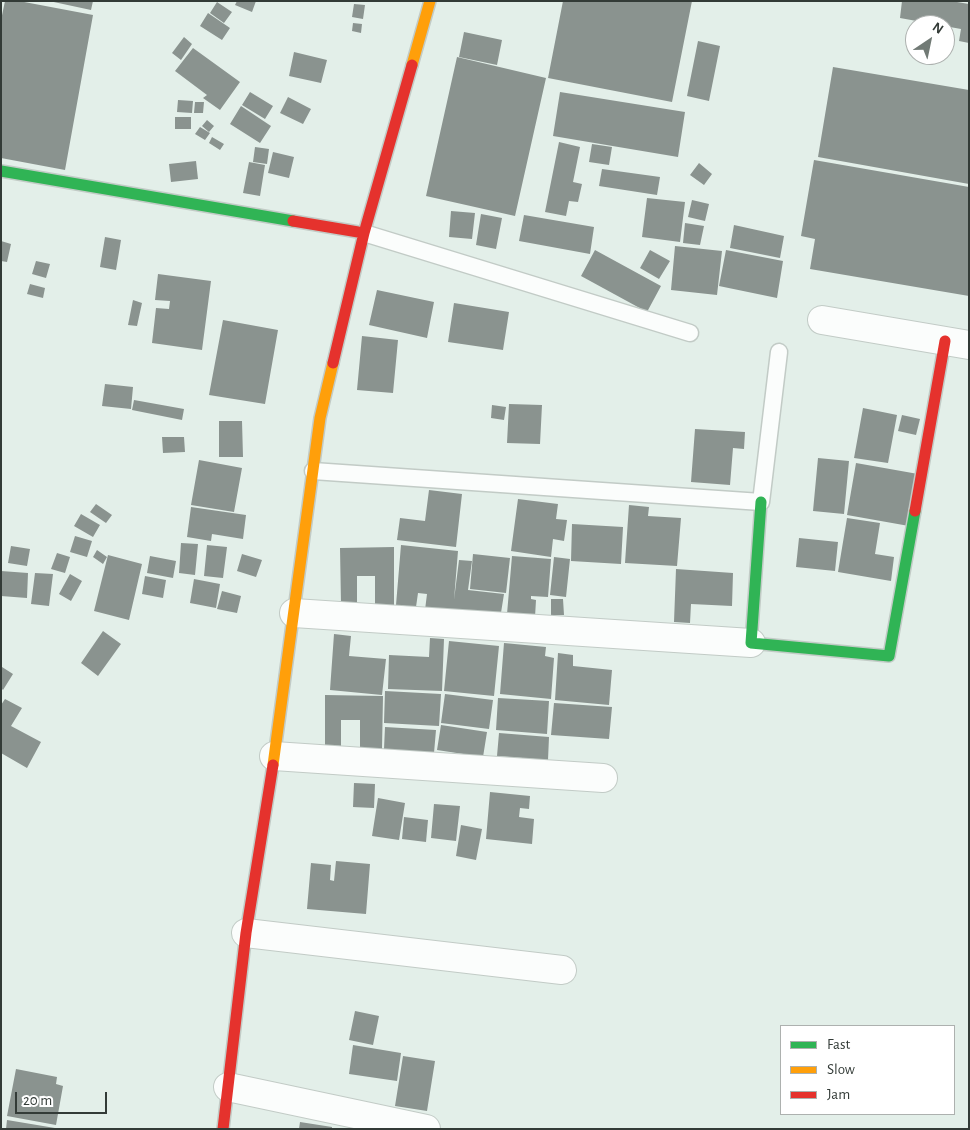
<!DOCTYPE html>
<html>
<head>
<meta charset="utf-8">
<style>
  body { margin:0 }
  #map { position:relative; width:970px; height:1130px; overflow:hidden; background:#e3efe9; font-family:"Alegreya Sans",sans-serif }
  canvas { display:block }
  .frame { position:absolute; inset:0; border:2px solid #333b37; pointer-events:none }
  .legend { position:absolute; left:780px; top:1025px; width:175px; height:90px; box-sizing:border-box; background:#fff; border:1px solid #adb1af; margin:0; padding:6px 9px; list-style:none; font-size:15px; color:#333b37 }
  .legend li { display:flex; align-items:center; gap:10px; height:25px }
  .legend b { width:25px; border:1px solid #adb1af }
  .north { position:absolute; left:905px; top:15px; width:50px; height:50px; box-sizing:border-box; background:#fff; border:1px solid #adb1af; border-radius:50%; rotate:34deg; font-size:14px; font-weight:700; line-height:20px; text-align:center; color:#333b37 }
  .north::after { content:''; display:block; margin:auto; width:18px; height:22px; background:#717a75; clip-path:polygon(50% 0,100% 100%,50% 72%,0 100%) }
  .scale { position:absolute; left:15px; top:1092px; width:92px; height:22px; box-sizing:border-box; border:2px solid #333b37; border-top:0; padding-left:6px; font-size:15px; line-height:18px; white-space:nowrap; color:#333b37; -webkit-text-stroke:4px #fff; paint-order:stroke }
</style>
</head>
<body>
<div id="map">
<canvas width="970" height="1130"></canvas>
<div class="frame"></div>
<ul class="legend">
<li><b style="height:6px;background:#30b455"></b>Fast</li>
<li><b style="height:6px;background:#ff9f0a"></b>Slow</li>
<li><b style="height:6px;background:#e5322d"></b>Jam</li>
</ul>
<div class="north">N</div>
<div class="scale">20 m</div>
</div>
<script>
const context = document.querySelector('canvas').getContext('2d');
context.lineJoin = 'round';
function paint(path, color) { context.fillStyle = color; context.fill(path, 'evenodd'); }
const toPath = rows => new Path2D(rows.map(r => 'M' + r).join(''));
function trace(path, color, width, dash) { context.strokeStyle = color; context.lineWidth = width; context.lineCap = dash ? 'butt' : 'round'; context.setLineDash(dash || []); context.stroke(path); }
paint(toPath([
  [5,1,19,1,93,15,65,170,1,158,1,20],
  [49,1,93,1,91,10],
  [237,1,256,1,252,12,235,5],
  [563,1,692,1,672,102,548,78],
  [902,1,951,1,969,4,969,43,959,41,961,29,900,18],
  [217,2,232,12,224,23,210,13],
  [354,4,365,5,363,19,352,17],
  [208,13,230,28,222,40,200,26],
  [353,23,362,24,361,33,352,31],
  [464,32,502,40,497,65,459,57],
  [184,37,192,44,181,60,172,53],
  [698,41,720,46,709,101,687,96],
  [193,48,240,82,220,110,203,98,207,95,175,71],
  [294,52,327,60,321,83,289,76],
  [457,57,546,78,515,216,426,196],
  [833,67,969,90,969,184,818,157],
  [250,92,273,106,265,119,242,105],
  [560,92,685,112,678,157,553,136],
  [288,97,311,109,303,124,280,113],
  [178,100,193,101,192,113,177,112],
  [195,102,204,102,203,113,194,113],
  [241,106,271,126,260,143,230,124],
  [175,117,191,117,191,129,175,129],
  [207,120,214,126,209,132,202,126],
  [200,127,210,133,205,140,195,134],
  [212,137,224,144,220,150,209,143],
  [559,142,580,147,573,182,582,184,578,202,569,201,566,216,545,212],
  [592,144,612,147,609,165,589,162],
  [255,147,269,149,267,164,253,162],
  [273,152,294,157,289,178,268,173],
  [814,160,969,187,969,296,810,269,815,239,801,236],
  [196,161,198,179,171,182,169,164],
  [249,162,265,165,260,196,243,193],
  [699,163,712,174,704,185,690,175],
  [602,169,660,177,657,195,599,186],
  [647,198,685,202,680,242,642,237],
  [692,200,709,204,705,221,688,217],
  [451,211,475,213,472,239,449,237],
  [481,214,502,218,496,249,476,245],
  [524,215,594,227,590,254,519,241],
  [685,223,704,226,700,245,683,243],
  [734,225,784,236,780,258,730,248],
  [105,237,121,240,116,270,100,267],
  [1,241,11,244,7,262,1,261],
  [675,246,722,251,717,295,671,290],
  [595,250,661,286,647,312,581,276],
  [650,250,670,261,659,279,640,268],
  [726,250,783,261,777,298,719,286],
  [36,261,50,264,46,278,32,274],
  [158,274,211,281,202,350,152,343,156,308,169,309,170,301,155,300],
  [30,284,45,288,43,298,27,294],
  [377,290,434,302,427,338,369,325],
  [133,300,142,303,137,326,128,325],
  [454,303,509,312,503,350,448,342],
  [223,320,278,330,265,404,209,395],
  [362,336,398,340,393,393,357,390],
  [105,384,133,387,131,409,102,406],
  [134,400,184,409,182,420,132,410],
  [509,404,542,405,540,444,507,443],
  [492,405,506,407,504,420,491,418],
  [863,408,897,415,888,463,854,458],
  [902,415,920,419,916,435,898,431],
  [219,421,242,421,243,457,219,457],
  [695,429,745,432,744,449,733,448,730,485,691,482],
  [162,437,184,437,185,452,163,453],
  [818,458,849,461,844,514,813,511],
  [199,460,242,468,234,512,191,505],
  [856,463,918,474,909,526,847,515],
  [429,490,462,494,456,547,397,540,400,518,425,521],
  [518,499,558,504,556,519,567,520,564,541,553,539,551,557,511,551],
  [96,504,112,515,106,523,90,512],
  [629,505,649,507,648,516,681,518,677,566,625,563],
  [191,507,246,515,243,539,212,534,211,541,187,537],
  [81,514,100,525,93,537,74,526],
  [847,518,880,523,875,554,894,557,891,581,838,572],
  [572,524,623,527,621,564,571,561],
  [75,536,92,541,87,557,70,552],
  [799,538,838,542,835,571,796,567],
  [181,543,198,544,195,575,179,573],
  [207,545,227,547,223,578,204,576],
  [401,545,458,551,454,600,459,560,472,561,468,590,504,594,500,619,425,610,427,594,418,593,416,607,396,605],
  [11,546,30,549,27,566,8,563],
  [394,547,394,606,375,606,375,576,357,576,357,605,341,604,340,548],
  [97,550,107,557,103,564,93,557],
  [57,553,70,557,65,573,51,569],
  [242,554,262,560,256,577,237,571],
  [473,554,510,558,506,593,470,589],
  [108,555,142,564,129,620,94,611],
  [150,556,176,561,173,578,147,573],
  [512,556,551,559,548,597,531,596,531,599,536,600,535,617,507,614],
  [554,557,570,559,566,597,550,595],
  [676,569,733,573,732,606,691,604,690,623,674,622],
  [1,571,28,573,27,598,1,596],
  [35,573,53,574,49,606,31,604],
  [70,574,82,581,71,601,59,594],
  [145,576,166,580,163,598,142,594],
  [194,579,220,584,216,608,190,603],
  [222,591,241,596,237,613,217,609],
  [551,599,563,599,564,615,551,615],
  [103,631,121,644,98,676,81,663],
  [334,634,351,636,349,656,386,659,382,695,330,690],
  [430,638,444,639,442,691,388,689,389,655,429,657],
  [449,641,499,646,494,696,444,691],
  [504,643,546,647,545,656,554,658,551,699,500,694],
  [558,653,573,655,573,666,612,670,609,705,555,700],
  [2,667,13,674,3,690,1,688],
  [385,691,441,694,439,726,384,723],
  [445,694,493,700,489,729,441,723],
  [325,695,383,696,382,749,360,749,360,720,341,720,341,746,325,745],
  [498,698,549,701,547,734,496,730],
  [5,699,22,708,11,726,41,742,27,768,1,753,1,705],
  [554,703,612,707,609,739,551,735],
  [441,725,487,732,483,757,437,750],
  [385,727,436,730,434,753,384,749],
  [499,733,549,737,548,760,497,756],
  [354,783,375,784,374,808,353,807],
  [490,792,530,796,529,809,520,808,519,817,534,819,532,844,486,839],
  [378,798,405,803,399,840,372,836],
  [434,804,460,806,456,841,431,838],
  [404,817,428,820,426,842,402,839],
  [461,825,482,829,476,860,456,856],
  [336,861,370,864,366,914,307,909,311,863,331,865,330,880,334,881],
  [355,1011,379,1016,373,1045,349,1040],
  [353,1045,401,1053,397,1081,349,1074],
  [403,1056,435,1061,427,1111,395,1106],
  [16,1069,57,1077,56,1084,63,1086,56,1125,7,1116],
  [7,1120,55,1128,55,1129,6,1129],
  [300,1122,332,1127,332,1129,299,1129]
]), '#8a938f');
const lane = toPath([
  [364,233,690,333],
  [313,471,761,502,779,352]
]);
const street = toPath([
  [822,320,969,345],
  [294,613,751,643],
  [274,756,603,778],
  [246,933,562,970],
  [228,1087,426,1129]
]);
const fast = toPath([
  [1,171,293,221],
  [761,502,751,643,889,656,915,511]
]);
const slow = toPath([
  [412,65,430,1],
  [273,765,320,418,333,363]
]);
const jam = toPath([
  [293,221,364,233,412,65],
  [333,363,364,233],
  [915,511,945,341],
  [223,1129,246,933,273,765]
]);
trace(lane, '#c2cbc6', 19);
trace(street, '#c2cbc6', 30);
trace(fast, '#c2cbc6', 14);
trace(slow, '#c2cbc6', 14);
trace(jam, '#c2cbc6', 14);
trace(lane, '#fbfdfc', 16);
trace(street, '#fbfdfc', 28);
trace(fast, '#30b455', 11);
trace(slow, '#ff9f0a', 11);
trace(jam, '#e5322d', 11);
</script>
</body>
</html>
